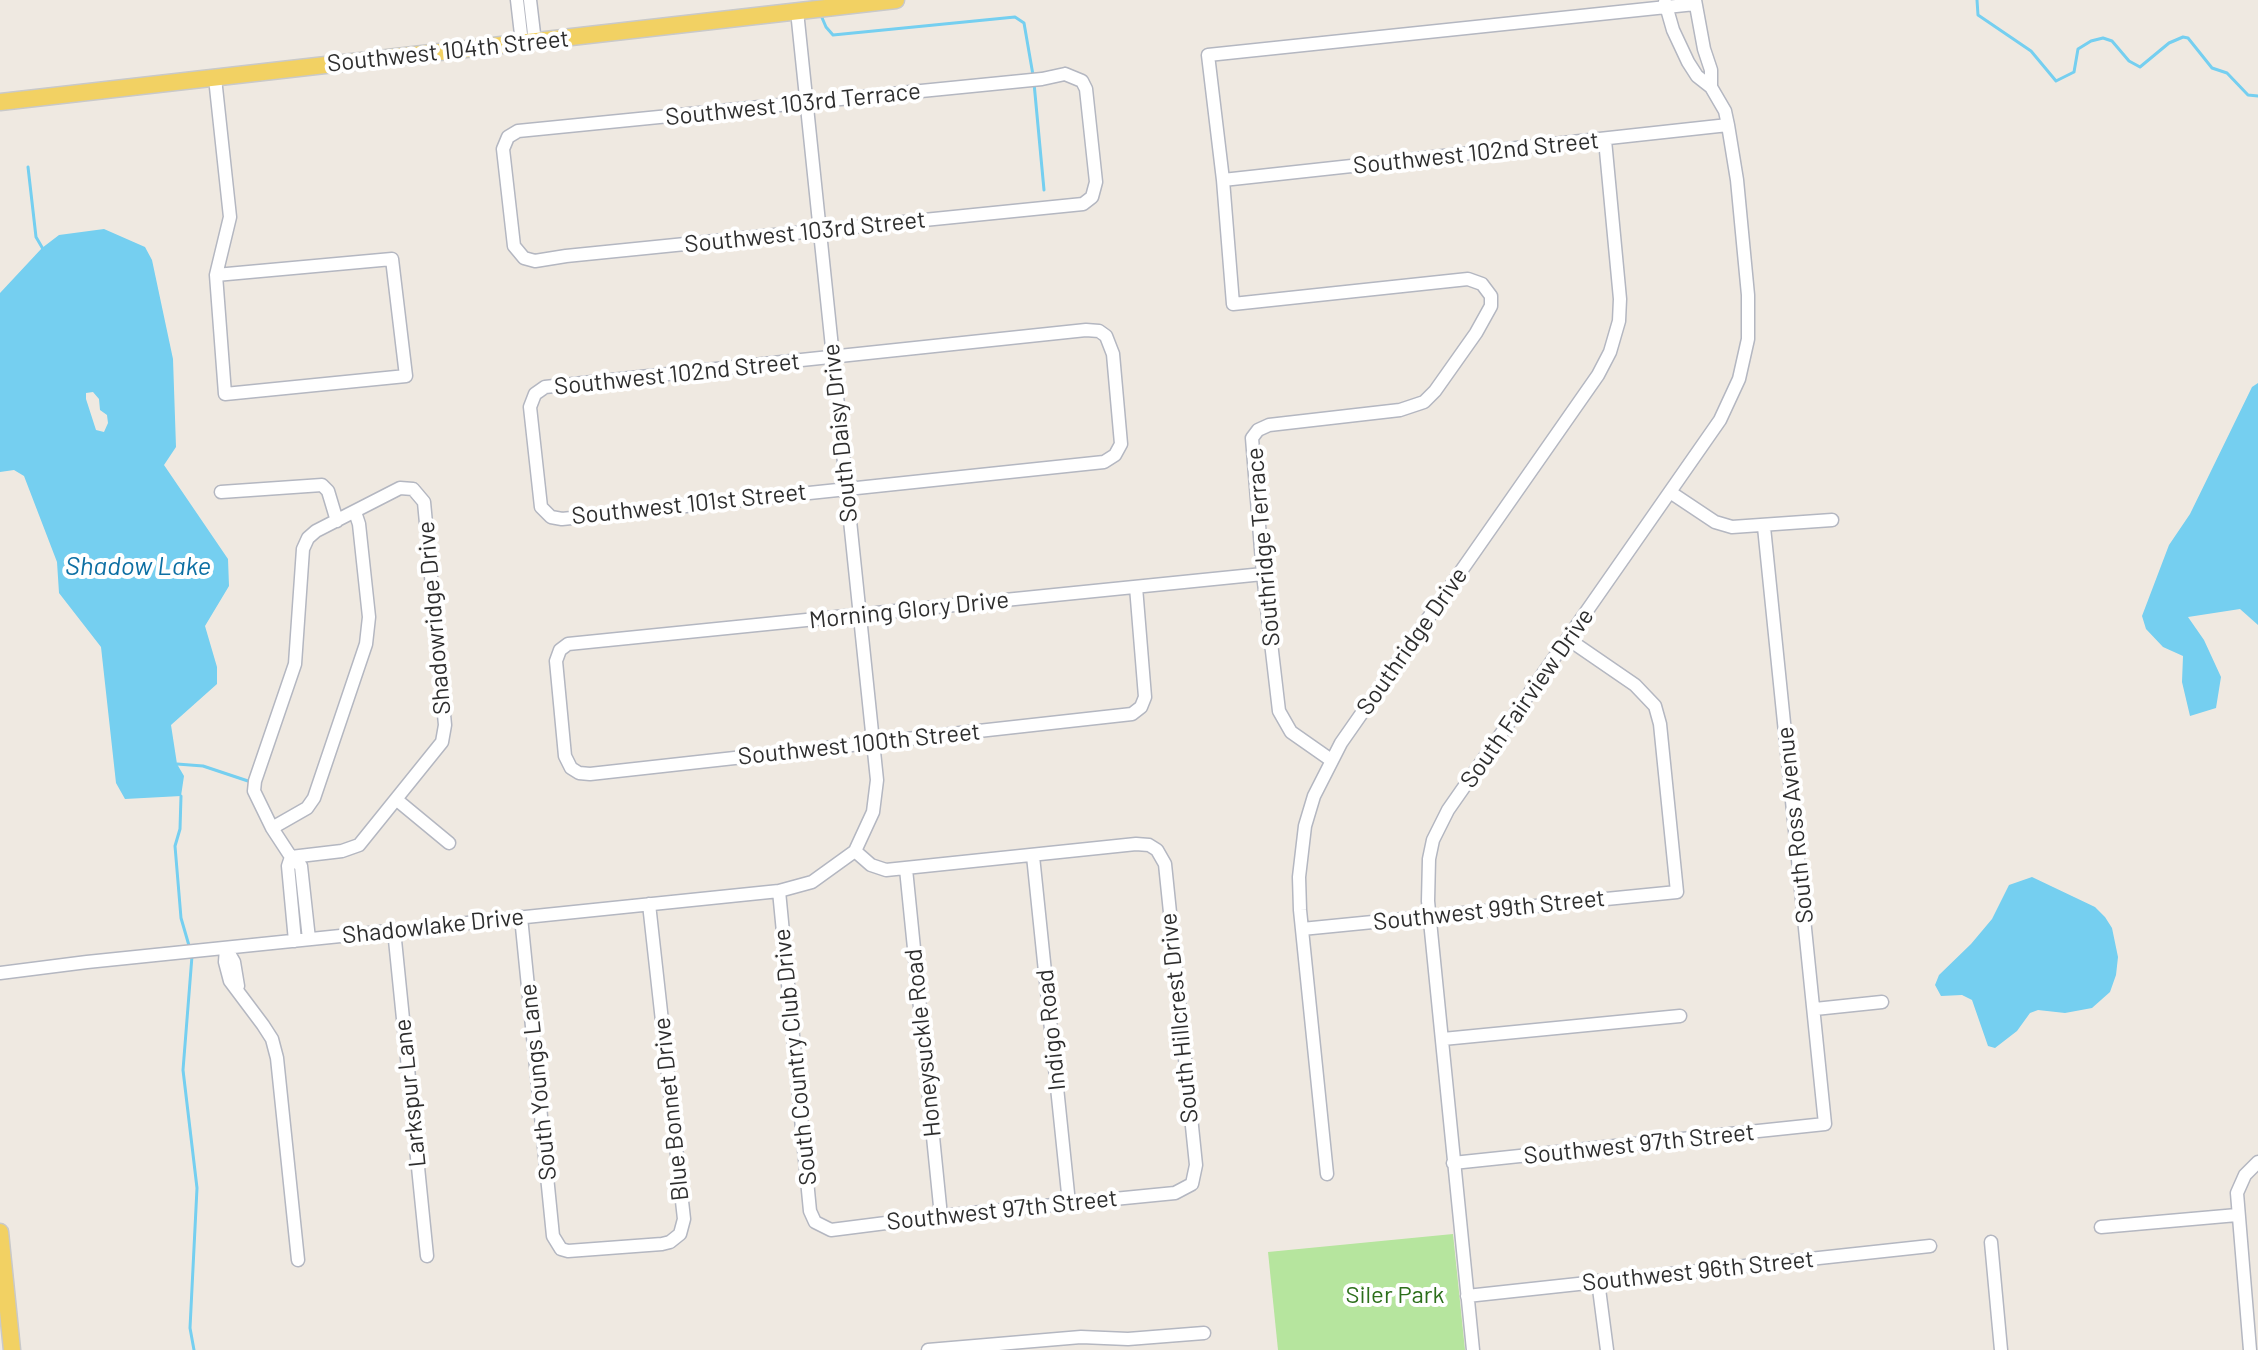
<!DOCTYPE html>
<html>
<head>
<meta charset="utf-8">
<style>
  body { margin:0 }
  canvas { display:block; background:#efe9e1 }
</style>
</head>
<body>
<canvas width="2258" height="1350"></canvas>
<script>
const context = document.querySelector('canvas').getContext('2d');
context.lineJoin = 'round';
function paint(path, color) { context.fillStyle = color; context.fill(path, 'evenodd'); }
const toPath = rows => new Path2D(rows.map(r => 'M' + r).join(''));
function trace(path, color, width, dash) { context.strokeStyle = color; context.lineWidth = width; context.lineCap = dash ? 'butt' : 'round'; context.setLineDash(dash || []); context.stroke(path); }
function drawText(font, color, halo, rows, align = 'center') {
  context.font = font + ' Barlow,sans-serif'; context.lineWidth = 8; context.setLineDash([]); context.textBaseline = 'middle'; context.strokeStyle = halo; context.fillStyle = color; for (const [text, x, y, turn = 0] of rows) {
    context.save(); context.translate(x, y); context.rotate((+turn || 0) * Math.PI / 180); context.textAlign = isNaN(turn) ? turn : align; if (halo) context.strokeText(text, 0, 0); context.fillText(text, 0, 0); context.restore();
  }
}
paint(toPath([
  [1453,1234,1465,1350,1278,1350,1268,1252]
]), '#b6e59e');
paint(toPath([
  [104,229,145,247,152,260,173,359,176,447,164,465,228,559,229,586,205,626,217,667,217,684,171,725,177,764,184,776,181,796,125,799,116,783,101,647,59,593,57,562,24,476,14,470,0,472,0,293,42,248,59,235],
  [93,392,99,399,100,410,107,415,108,423,104,432,96,430,86,399,86,393],
  [2258,383,2258,625,2240,609,2188,617,2204,640,2221,677,2216,708,2190,716,2182,682,2183,656,2163,647,2146,629,2142,616,2169,545,2190,514,2252,387],
  [2032,877,2095,907,2105,917,2112,928,2118,957,2116,975,2110,992,2092,1008,2065,1013,2038,1010,2030,1013,2017,1031,1995,1048,1988,1046,1972,1000,1962,995,1941,996,1935,985,1939,975,1971,944,1992,919,2009,885]
]), '#75cff0');
trace(toPath([
  [1977,0,1978,15,2031,51,2056,81,2074,72,2078,49,2091,41,2103,38,2112,41,2129,61,2140,67,2169,43,2183,37,2188,38,2212,68,2227,73,2248,95,2258,96],
  [820,13,826,27,833,35,1015,17,1024,23,1033,75],
  [1034,83,1044,190],
  [28,167,36,237,43,249],
  [177,764,203,766,251,782],
  [181,796,180,829,175,846,181,918,190,949],
  [192,956,183,1070,197,1188,190,1328,194,1350]
]), '#75cff0', 3);
const minor = toPath([
  [517,0,522,43],
  [530,0,535,42],
  [1695,0,1704,49,1711,70,1711,87],
  [1065,74,1082,81,1086,89,1096,182,1092,197,1083,204,566,256,535,261,524,258,514,246,503,149,508,137,518,131,1042,79,1065,74],
  [215,78,230,217,216,275,225,394,406,376,392,259,216,275],
  [1223,180,1728,125],
  [1086,330,1099,331,1106,336,1113,354,1121,444,1115,455,1104,462,562,519,551,517,541,507,530,407,535,394,545,387,1086,330],
  [221,492,322,485,328,491,337,521],
  [1670,492,1715,522,1732,527,1832,520],
  [1136,587,1145,697,1141,707,1132,714,590,774,579,773,571,768,565,756,556,661,560,650,568,644,1263,574],
  [1331,760,1291,732,1279,711,1263,574,1252,438,1258,430,1269,425,1400,410,1424,402,1435,391,1476,333,1491,306,1491,296,1482,284,1468,279,1233,304,1223,180,1208,55,1695,4],
  [397,800,449,843],
  [272,828,307,808,314,798,366,644,369,617,359,524,355,512],
  [1033,856,1069,1203],
  [291,857,342,851,359,845,442,742,445,725,424,502,413,489,400,488,316,531,308,538,303,549,295,664,255,781,254,791,272,828,291,857,301,866,309,939],
  [291,857,288,866,295,941],
  [906,869,941,1216],
  [779,891,810,1211,815,1222,831,1230,941,1216,1175,1193,1192,1184,1196,1165,1165,864,1157,850,1149,845,1136,844,886,870,871,865,855,851],
  [521,917,553,1236,561,1249,568,1251,662,1244,670,1242,680,1234,684,1219,649,904],
  [1302,929,1677,892,1660,724,1655,706,1635,685,1568,639],
  [394,930,427,1256],
  [226,948,225,962,230,981,263,1025,272,1039,277,1058,298,1260],
  [226,948,234,962,238,986],
  [0,973,87,962,779,891,812,882,855,851,873,812,877,780,797,11],
  [1815,1009,1882,1002],
  [1443,1039,1680,1016],
  [1453,1163,1825,1124,1764,527],
  [1327,1174,1300,910,1299,877,1305,826,1314,796,1341,743,1598,375,1610,352,1619,321,1620,299,1605,140],
  [2101,1227,2237,1215],
  [1991,1242,2001,1350],
  [1598,1281,1607,1350],
  [1467,1296,1930,1246],
  [928,1350,1081,1337,1128,1339,1204,1333],
  [1473,1350,1428,901,1429,859,1433,840,1448,810,1720,420,1739,379,1748,339,1748,295,1737,180,1728,125,1725,111,1711,87,1697,76,1688,62,1673,30,1665,2],
  [2250,1350,2237,1193,2245,1175,2258,1162]
]);
const major = toPath([
  [0,102,896,0],
  [0,1232,12,1350]
]);
trace(minor, '#b4b7c1', 15);
trace(major, '#c9c9c9', 19);
trace(minor, '#fff', 12);
trace(major, '#f2d163', 16);
drawText('24px', '#2e2e2e', '#fff', [
  ["Southwest 104th Street",448,51,-6],
  ["Southwest 103rd Terrace",793,104,-6],
  ["Southwest 102nd Street",1476,153,-6],
  ["Southwest 103rd Street",805,232,-6],
  ["Southwest 102nd Street",677,374,-6],
  ["South Daisy Drive",840,433,-96],
  ["Southwest 101st Street",689,504,-6],
  ["Southridge Terrace",1263,547,-95],
  ["Morning Glory Drive",909,610,-6],
  ["Shadowridge Drive",434,618,-95],
  ["Southridge Drive",1412,641,-55],
  ["South Fairview Drive",1527,698,-55],
  ["Southwest 100th Street",859,744,-6],
  ["South Ross Avenue",1795,825,-96],
  ["Southwest 99th Street",1489,910,-6],
  ["Shadowlake Drive",433,926,-6],
  ["South Hillcrest Drive",1179,1018,-96],
  ["Indigo Road",1051,1030,-96],
  ["Honeysuckle Road",923,1043,-96],
  ["South Country Club Drive",795,1057,-96],
  ["South Youngs Lane",538,1082,-96],
  ["Larkspur Lane",410,1093,-96],
  ["Blue Bonnet Drive",671,1109,-96],
  ["Southwest 97th Street",1639,1144,-6],
  ["Southwest 97th Street",1002,1210,-6],
  ["Southwest 96th Street",1698,1271,-6]
]);
drawText('24px', '#2c6e1b', '#fff', [
  ["Siler Park",1395,1295]
]);
drawText('italic 26px', '#0d6fa3', '#fff', [
  ["Shadow Lake",138,566]
]);
</script>
</body>
</html>
